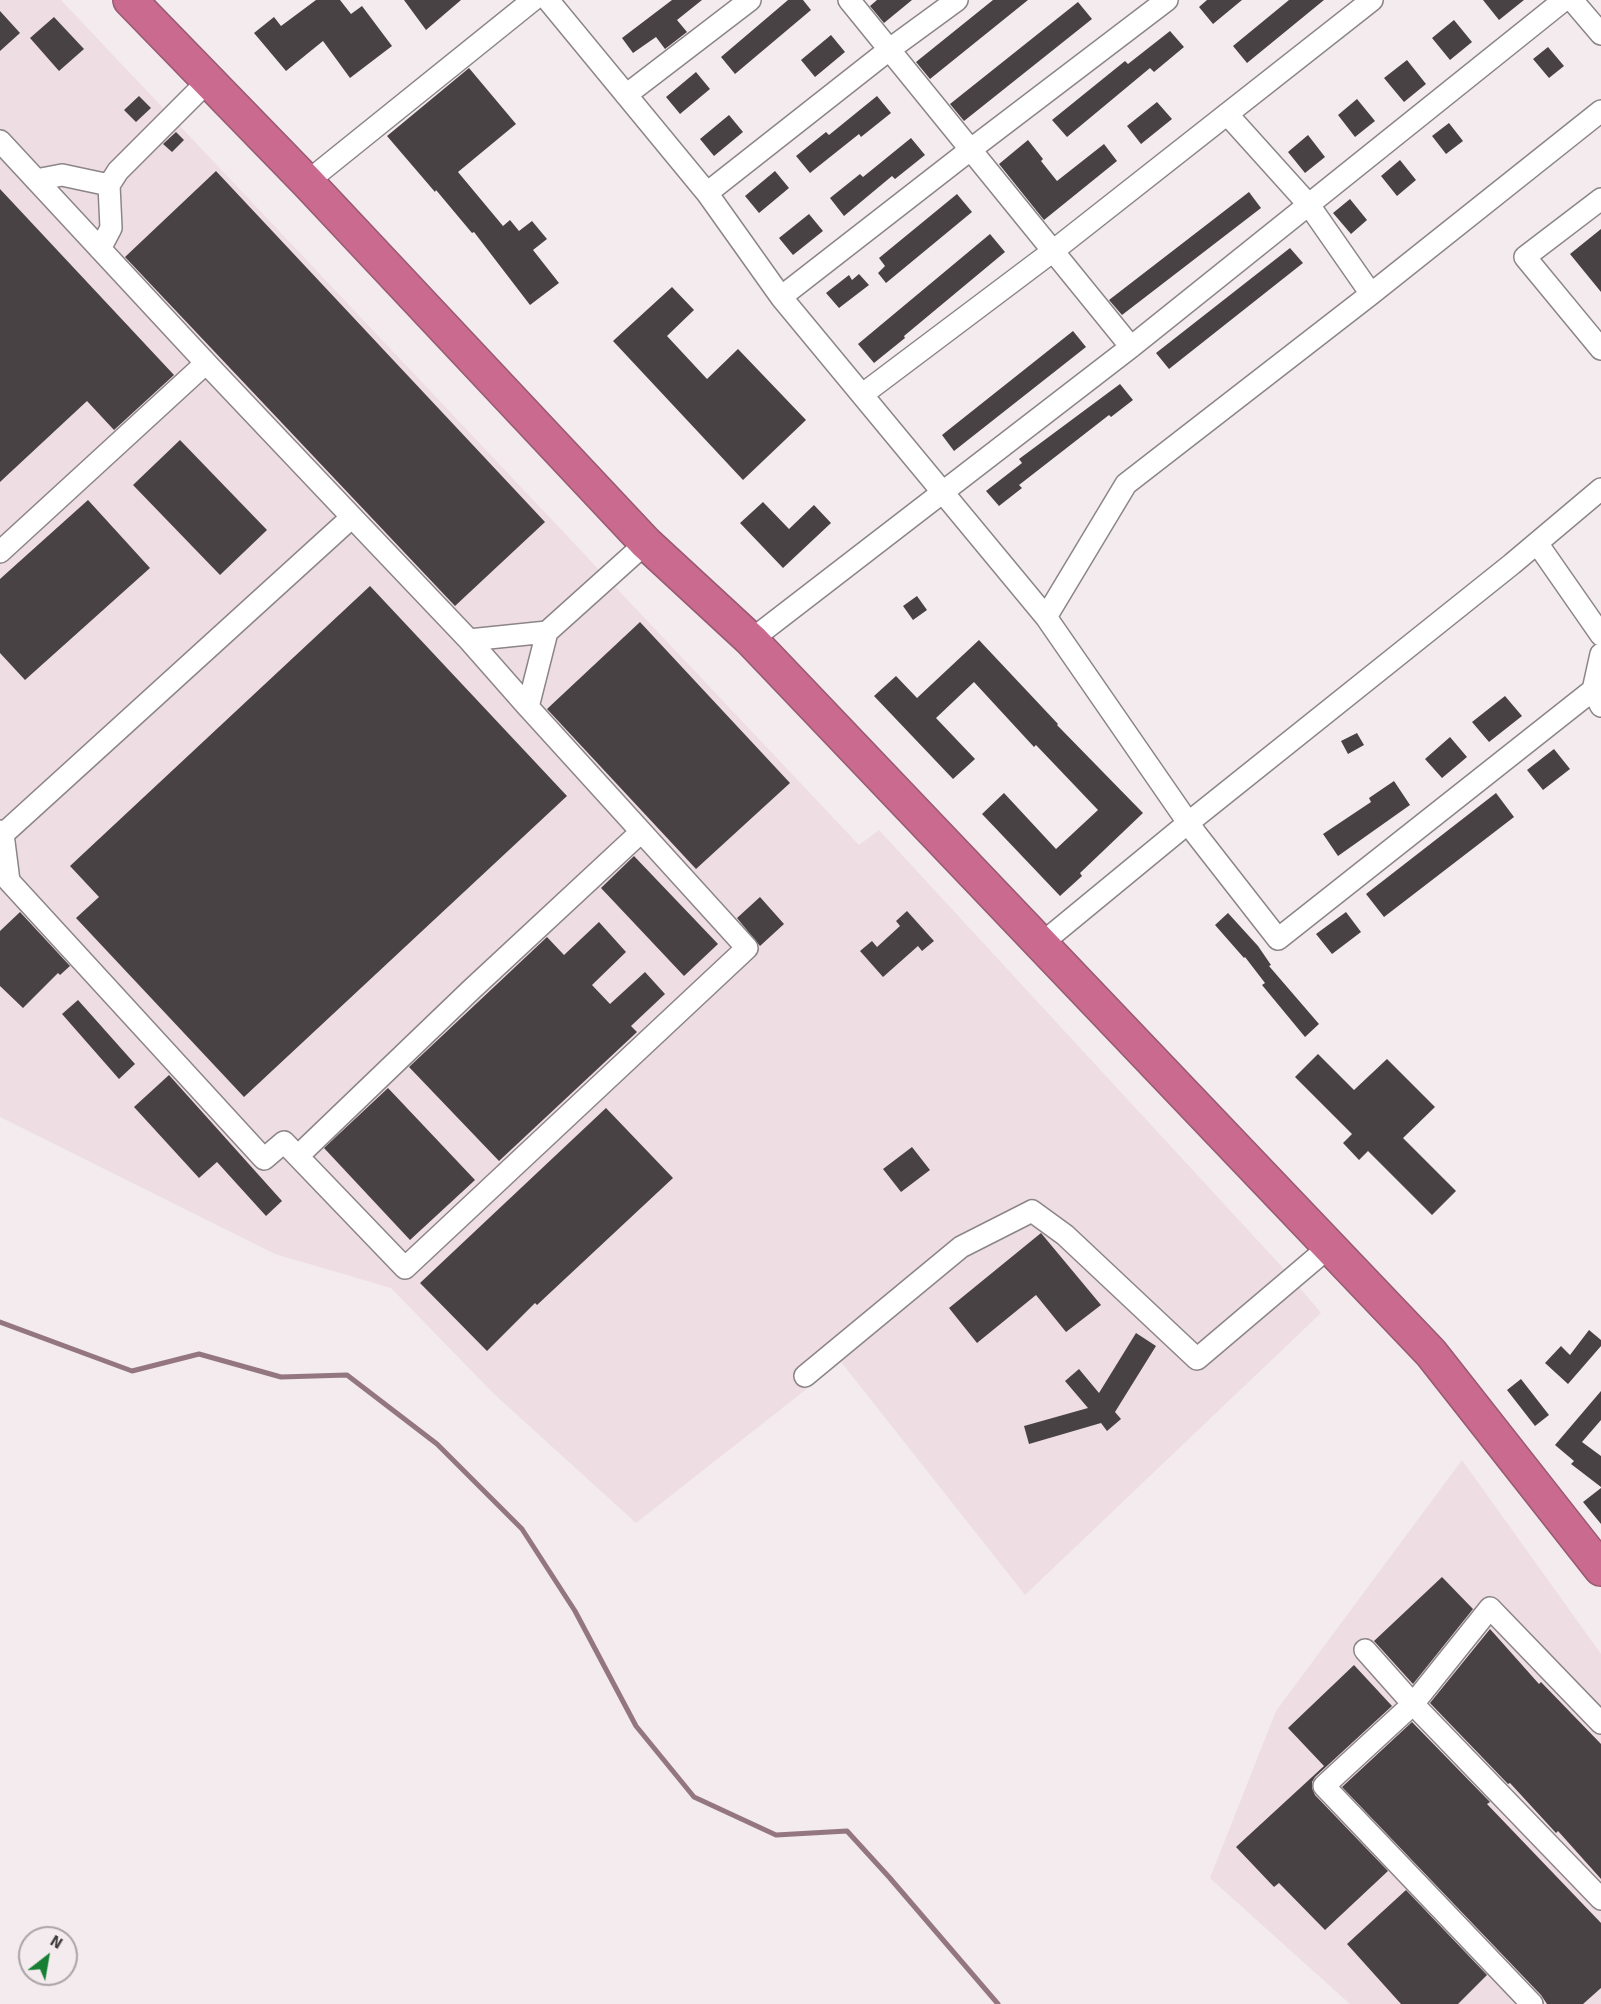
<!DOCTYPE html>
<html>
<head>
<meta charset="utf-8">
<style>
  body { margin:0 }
  #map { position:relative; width:1601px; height:2004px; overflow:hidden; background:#f3ebed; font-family:Signika,sans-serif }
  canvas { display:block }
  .north { position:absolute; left:18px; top:1926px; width:60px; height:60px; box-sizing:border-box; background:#f3ebed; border:2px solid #aaa4a6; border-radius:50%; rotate:31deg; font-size:16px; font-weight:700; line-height:24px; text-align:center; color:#3d3a3b }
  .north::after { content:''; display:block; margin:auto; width:21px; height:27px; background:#177f33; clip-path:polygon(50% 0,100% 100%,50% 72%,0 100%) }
</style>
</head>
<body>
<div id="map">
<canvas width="1601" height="2004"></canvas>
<div class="north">N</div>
</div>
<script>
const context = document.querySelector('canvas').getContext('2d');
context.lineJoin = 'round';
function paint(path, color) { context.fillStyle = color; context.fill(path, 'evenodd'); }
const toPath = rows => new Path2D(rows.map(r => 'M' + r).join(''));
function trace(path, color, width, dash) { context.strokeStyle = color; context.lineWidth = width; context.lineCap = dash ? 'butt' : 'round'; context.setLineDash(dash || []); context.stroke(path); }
paint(toPath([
  [0,0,61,0,859,845,879,830,1284,1269,1321,1313,1025,1595,841,1362,636,1523,494,1394,391,1288,275,1254,0,1117],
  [1462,1460,1601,1654,1601,2004,1350,2004,1210,1878,1276,1711]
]), '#eedee3');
trace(toPath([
  [0,1322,132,1371,199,1354,281,1377,347,1375,437,1444,522,1529,575,1611,636,1726,694,1797,776,1835,847,1831,889,1877,998,2004]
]), '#947680', 5);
paint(toPath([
  [316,0,340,0,351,14,362,6,392,46,350,78,323,41,286,71,254,33,274,17,281,26],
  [404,0,461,0,426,30],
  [672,0,702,0,677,20,687,32,665,49,656,37,633,53,622,38],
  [788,0,803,0,811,10,735,74,721,57],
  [877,0,912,0,884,23,870,6],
  [993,0,1028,0,930,79,916,62],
  [1207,0,1242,0,1213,24,1199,7],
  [1289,0,1324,0,1247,63,1233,46],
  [1483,0,1524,0,1499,20],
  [1078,2,1092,19,964,121,950,104],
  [0,11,20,33,0,51],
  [54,17,84,49,59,71,30,38],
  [1454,20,1472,42,1450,60,1432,38],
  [1170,31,1184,47,1154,72,1150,68,1067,137,1052,120,1125,61,1128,64],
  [831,35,845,52,815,77,801,60],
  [1548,47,1564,66,1549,78,1533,59],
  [1407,60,1426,84,1404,102,1384,78],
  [469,68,516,124,458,172,503,226,510,220,519,231,532,221,547,239,533,250,559,283,530,305,474,232,472,233,436,190,435,192,387,136],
  [696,72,710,89,680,114,666,97],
  [139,96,151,108,136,122,124,110],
  [877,96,891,113,861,137,859,134,810,173,796,156,826,132,829,135],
  [1357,99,1375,121,1355,137,1338,115],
  [1157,102,1172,119,1141,144,1127,126],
  [729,115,743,132,714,156,700,139],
  [1449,123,1463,141,1446,154,1432,136],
  [176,132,184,140,172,152,163,144],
  [1308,135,1325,157,1305,173,1288,152],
  [911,138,925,155,895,179,892,176,844,216,830,198,860,174,863,177],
  [1028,140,1043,159,1041,161,1057,181,1104,144,1117,161,1044,220,999,164],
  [1400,160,1416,180,1397,196,1381,176],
  [216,171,545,522,455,606,125,257],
  [775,171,789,188,759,213,745,196],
  [0,189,174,375,114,430,87,401,0,482],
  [1249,192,1261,208,1122,315,1109,300],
  [957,194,972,212,886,283,878,273,885,266,879,258],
  [1350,199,1367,220,1351,234,1333,213],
  [809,214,823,231,793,255,779,238],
  [1601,229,1601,292,1570,254],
  [990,234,1005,252,904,336,905,338,874,363,858,344],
  [1290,248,1303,263,1169,369,1156,353],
  [859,274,869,285,839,308,826,293,849,275,852,280],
  [672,287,694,310,667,336,707,379,738,349,806,420,743,480,613,341],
  [1073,331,1086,347,954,451,942,435],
  [1120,384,1133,400,1111,417,1109,415,1019,485,1022,488,999,506,986,491,1022,463,1019,459],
  [180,440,267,530,220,575,133,485],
  [88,500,150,568,25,680,0,653,0,579],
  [763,502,789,529,814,505,831,523,783,568,740,523],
  [370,586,567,796,244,1097,76,918,99,897,70,866],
  [917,596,927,610,913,620,903,606],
  [640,622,790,783,696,869,547,709],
  [979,640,1058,724,1057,725,1143,813,1080,873,1082,876,1060,896,982,814,1004,793,1056,849,1098,810,1036,745,1034,747,974,682,936,718,975,759,953,779,874,696,896,676,917,698],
  [1505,696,1522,716,1489,742,1472,722],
  [1357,733,1364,745,1348,754,1341,741],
  [1450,737,1467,757,1442,778,1425,759],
  [1554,749,1570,769,1543,790,1527,770],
  [1394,781,1410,805,1338,856,1323,834,1371,802,1369,798],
  [1496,793,1514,817,1384,917,1366,894],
  [634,856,718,944,684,976,601,888],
  [760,897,784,924,760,946,737,918],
  [907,911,934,941,922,951,918,946,883,977,860,951,872,941,877,947,900,926,896,921],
  [20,912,70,966,60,975,58,973,23,1008,0,986,0,931],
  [1346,912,1361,932,1332,954,1316,934],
  [1228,913,1258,946,1271,965,1269,966,1319,1024,1305,1037,1262,985,1265,983,1245,957,1244,958,1215,925],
  [599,922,626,952,592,985,610,1004,645,972,665,994,631,1026,637,1032,499,1161,409,1067,547,937,564,955],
  [78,1000,135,1064,119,1079,62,1014],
  [1318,1054,1354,1090,1387,1059,1435,1107,1403,1138,1456,1191,1432,1215,1368,1151,1359,1160,1343,1143,1352,1134,1295,1077],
  [169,1075,282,1201,266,1216,217,1162,199,1178,134,1107],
  [388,1088,475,1180,410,1240,324,1148],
  [606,1108,673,1178,537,1305,535,1303,487,1351,420,1283],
  [912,1147,930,1170,901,1192,883,1169],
  [1041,1233,1101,1305,1066,1332,1036,1295,977,1343,949,1308],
  [1589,1330,1601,1340,1601,1346,1568,1384,1545,1363,1561,1346,1570,1355],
  [1136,1333,1156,1346,1115,1412,1121,1419,1107,1431,1101,1423,1029,1444,1024,1426,1088,1408,1065,1381,1079,1369,1099,1393],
  [1521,1379,1549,1415,1535,1426,1507,1390],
  [1601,1391,1601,1420,1582,1442,1601,1456,1601,1487,1571,1464,1574,1461,1555,1445],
  [1601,1488,1601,1524,1583,1502],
  [1442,1577,1473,1609,1413,1684,1374,1641],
  [1490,1629,1539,1684,1541,1682,1601,1744,1601,1879,1558,1831,1556,1833,1510,1783,1508,1784,1430,1703],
  [1354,1665,1392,1706,1315,1777,1312,1782,1312,1788,1315,1795,1388,1871,1325,1930,1279,1883,1274,1887,1236,1847,1324,1766,1288,1728],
  [1412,1722,1490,1802,1487,1804,1601,1923,1601,1988,1583,2004,1547,2004,1541,1995,1342,1787],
  [1406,1890,1487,1975,1458,2004,1401,2004,1347,1944]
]), '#494244');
const street = toPath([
  [548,0,707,193,781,297,1046,617,1196,834,1278,939,1593,690],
  [849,0,1131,347],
  [1572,0,1601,34],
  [626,95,750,0],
  [1227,114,1309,205,1371,294],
  [0,141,206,363],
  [36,180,62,175,109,185],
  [307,182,533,0],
  [707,193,890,49,957,0],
  [1601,199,1525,257,1601,349],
  [100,249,111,228,109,185,118,171,208,81],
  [781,297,970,150,1167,0],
  [863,394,1053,251,1372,0],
  [1537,543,1601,635],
  [0,552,206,363,352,517],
  [1046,617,1126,484,1371,294,1601,111],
  [469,640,528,707],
  [751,640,1131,347,1564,0],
  [1601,654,1593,690,1601,706],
  [0,831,3,834,9,881,264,1159,284,1142,405,1268,747,948,528,707,547,632,646,543],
  [0,837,352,517,469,640,547,632],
  [1041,944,1188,823,1512,564,1601,489],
  [298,1156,472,989,641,832],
  [805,1376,961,1247,1032,1211,1065,1235,1197,1359,1329,1247],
  [1365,1650,1413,1704,1490,1608,1601,1723],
  [1532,2004,1324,1786,1413,1704,1601,1899]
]);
const highway = toPath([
  [130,0,307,182,646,543,751,640,1431,1353,1601,1569]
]);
trace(street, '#8c8587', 24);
trace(highway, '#985971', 36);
trace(street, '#fff', 21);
trace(highway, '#c96a8e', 33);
</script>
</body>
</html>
